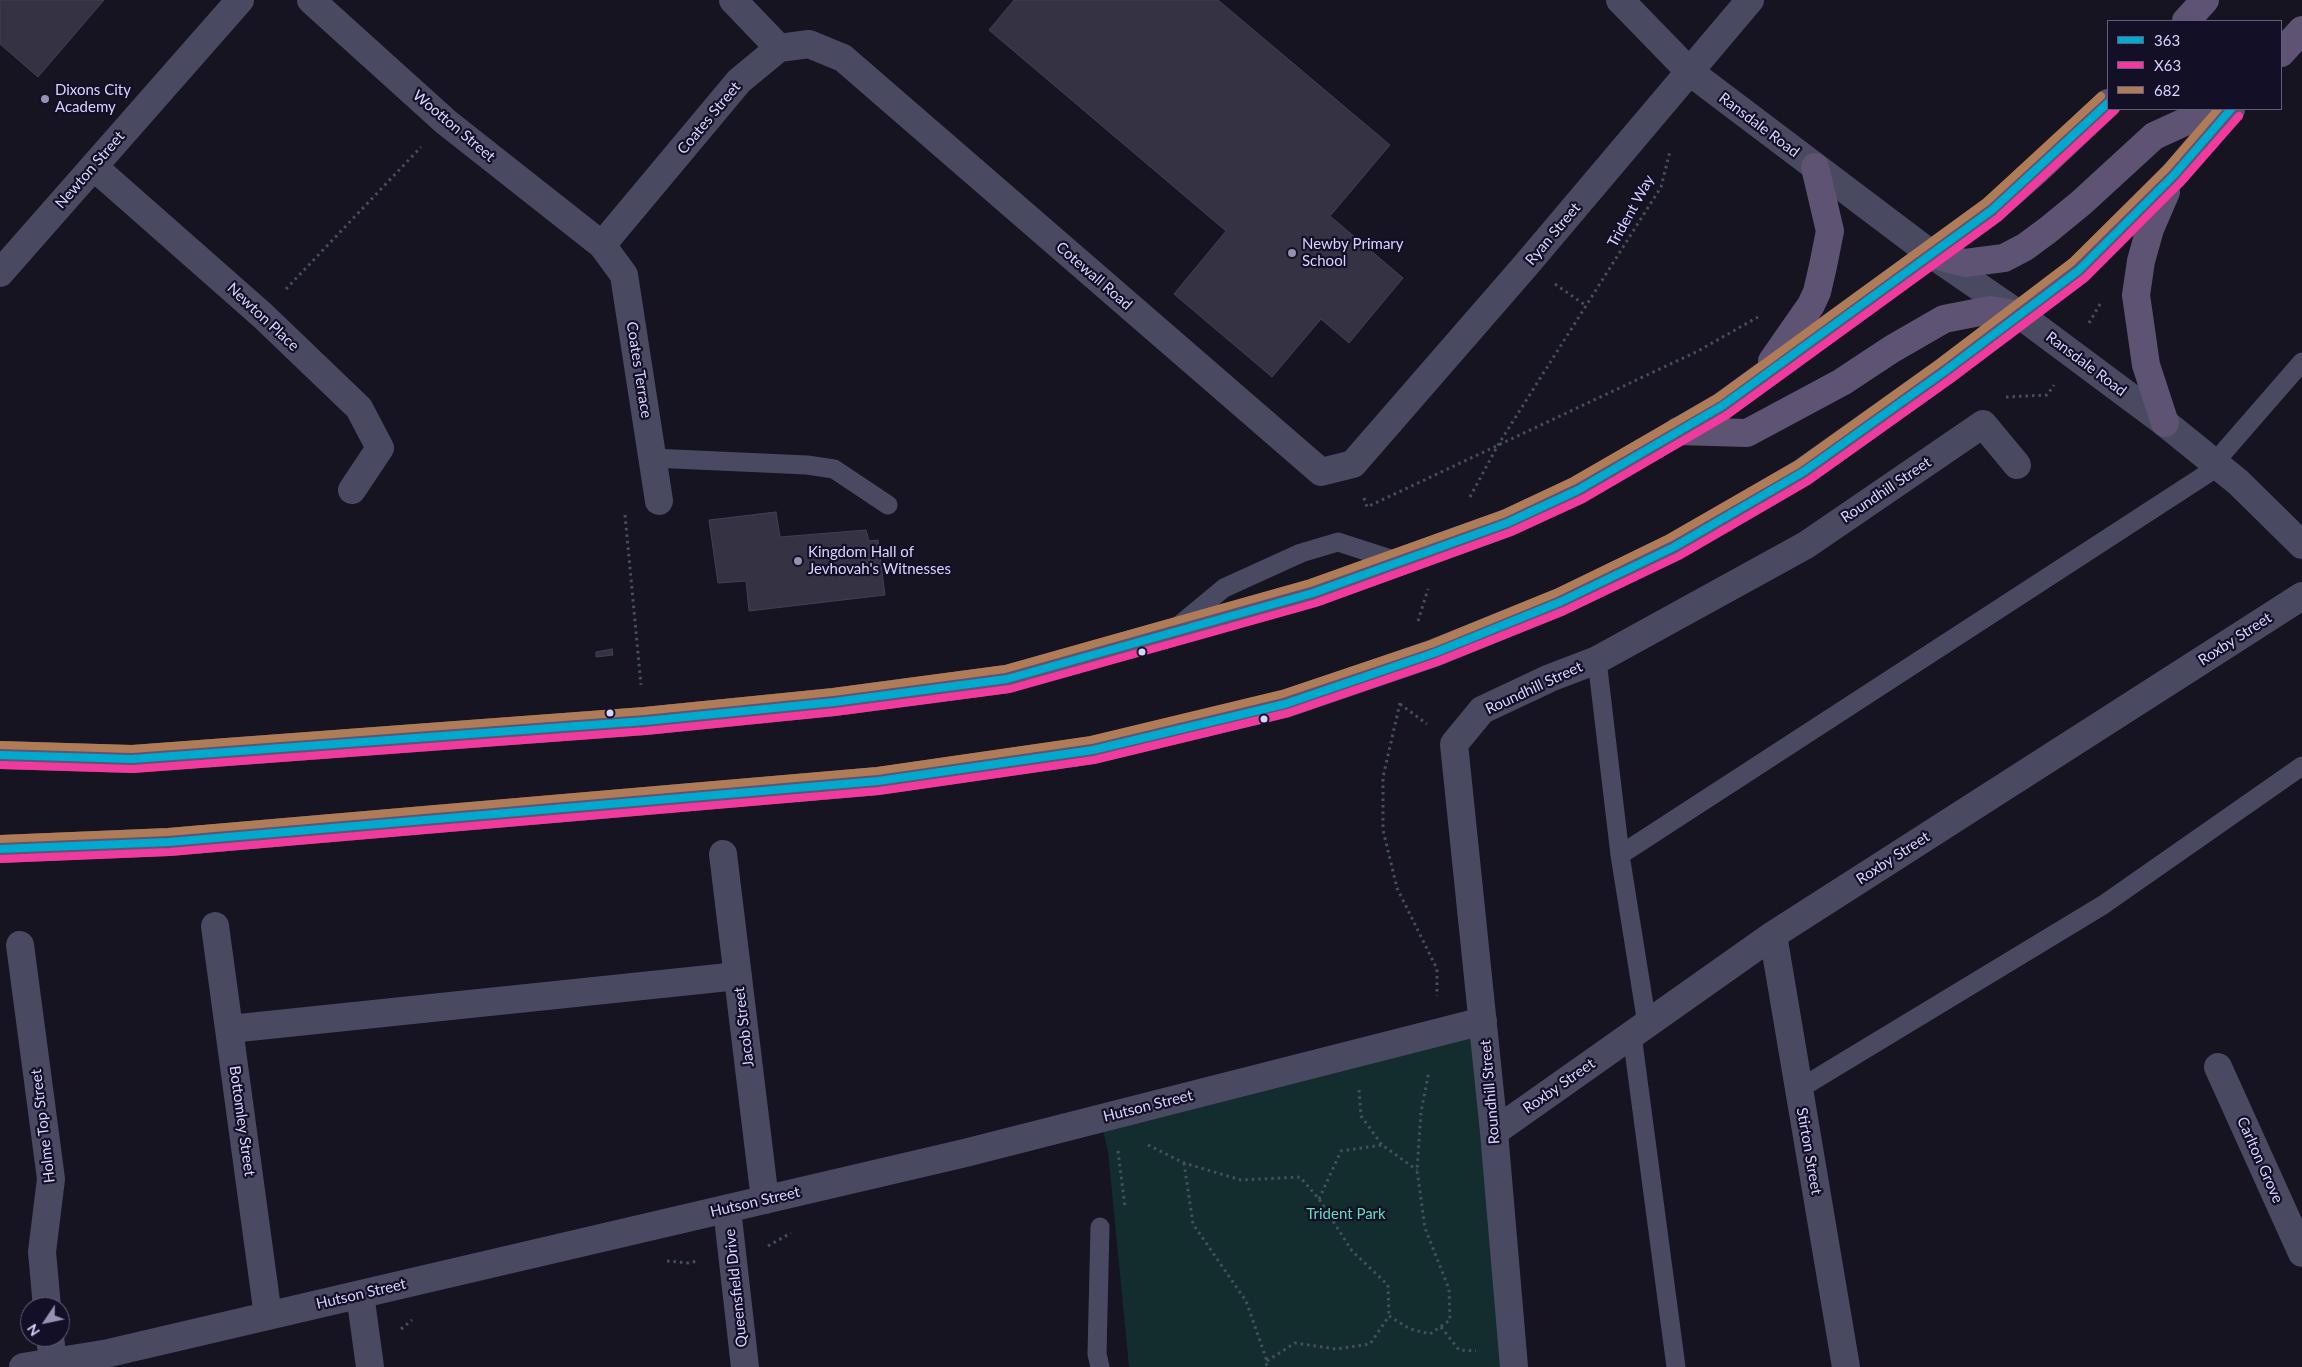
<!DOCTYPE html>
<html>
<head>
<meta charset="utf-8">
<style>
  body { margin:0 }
  #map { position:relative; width:2302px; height:1367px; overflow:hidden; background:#161421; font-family:Lato,sans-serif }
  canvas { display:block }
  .legend { position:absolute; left:2107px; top:20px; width:175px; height:90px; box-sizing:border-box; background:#130f26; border:1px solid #625e7d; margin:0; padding:6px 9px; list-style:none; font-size:15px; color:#d9d4ff }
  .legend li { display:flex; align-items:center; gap:10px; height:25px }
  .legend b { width:25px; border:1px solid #625e7d }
  .north { position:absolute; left:20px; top:1297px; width:50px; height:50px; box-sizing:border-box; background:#130f26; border:1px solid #625e7d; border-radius:50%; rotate:236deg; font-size:14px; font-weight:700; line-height:20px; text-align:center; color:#d9d4ff }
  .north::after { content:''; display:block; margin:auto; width:18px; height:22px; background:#9591b1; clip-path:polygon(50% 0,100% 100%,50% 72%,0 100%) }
</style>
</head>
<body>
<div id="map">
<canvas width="2302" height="1367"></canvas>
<ul class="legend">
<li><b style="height:6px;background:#00a9ce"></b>363</li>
<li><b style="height:6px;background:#f13a9d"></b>X63</li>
<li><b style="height:6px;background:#b07c57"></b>682</li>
</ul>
<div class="north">N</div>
</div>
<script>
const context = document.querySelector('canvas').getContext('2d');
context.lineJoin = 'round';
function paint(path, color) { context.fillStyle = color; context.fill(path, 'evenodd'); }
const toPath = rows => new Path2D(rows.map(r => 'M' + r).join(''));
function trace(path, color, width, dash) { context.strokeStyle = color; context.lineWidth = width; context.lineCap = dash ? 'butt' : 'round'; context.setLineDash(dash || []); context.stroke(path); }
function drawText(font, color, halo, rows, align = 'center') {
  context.font = font + ' Lato,sans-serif'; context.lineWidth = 4.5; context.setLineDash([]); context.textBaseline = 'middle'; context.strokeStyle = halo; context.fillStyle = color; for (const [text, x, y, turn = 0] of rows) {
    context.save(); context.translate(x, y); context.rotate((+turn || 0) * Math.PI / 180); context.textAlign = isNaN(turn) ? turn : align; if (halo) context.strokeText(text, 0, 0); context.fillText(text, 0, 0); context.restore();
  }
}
paint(toPath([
  [1483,1021,1514,1367,1129,1367,1108,1151,1100,1118]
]), '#132c2d');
const building = toPath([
  [0,0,104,0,38,77,0,44,0,0],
  [1014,0,1218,0,1390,145,1330,216,1403,278,1349,343,1321,319,1272,377,1174,294,1226,231,989,30,1014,0],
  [776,512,780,537,866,530,869,541,878,540,885,595,749,611,746,581,718,583,709,520,776,512],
  [612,649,613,655,596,657,596,652,612,649]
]);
paint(building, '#343243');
trace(building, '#433f54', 1);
trace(toPath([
  [1555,284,1585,305],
  [286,289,421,147],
  [2089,323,2100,304],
  [2006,397,2047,395,2054,385],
  [1470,497,1498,445,1661,187,1670,151],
  [1364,498,1367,507,1698,351,1758,317],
  [625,515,641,685],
  [1418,621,1428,589],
  [1400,703,1383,777,1383,830,1397,888,1437,969,1437,996],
  [1400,704,1427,724],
  [1359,1090,1361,1116,1382,1145,1417,1170],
  [1148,1145,1184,1163,1241,1180,1300,1177,1319,1199,1352,1251,1388,1285,1389,1316],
  [1118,1151,1125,1207],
  [1184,1163,1193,1224,1246,1301,1267,1361,1266,1367],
  [1319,1199,1341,1151,1382,1145],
  [768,1246,791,1233],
  [667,1261,688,1263,698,1261],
  [1389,1316,1410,1329,1430,1334,1450,1320,1449,1289,1425,1228,1417,1170,1421,1112,1429,1071],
  [1441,1327,1459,1350,1476,1351],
  [401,1329,412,1320],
  [1267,1361,1295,1343,1336,1349,1370,1344,1389,1316]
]), '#44505f', 3, [2.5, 4]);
trace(toPath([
  [652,458,807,465,834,469,888,505],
  [2215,462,2302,362],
  [1177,627,1224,588,1301,553,1338,542,1400,562],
  [1597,660,1620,855,1647,1024],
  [1620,855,2219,466],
  [1632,1035,1676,1367],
  [1799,1089,2103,905,2302,766],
  [1100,1367,1097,1354,1100,1227]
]), '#4a4962', 19);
trace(toPath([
  [311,0,446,122,602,245,624,275,659,501],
  [733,0,779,48],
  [1620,0,1690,72,1931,254,2020,315,2165,423,2238,482,2302,545],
  [94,167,262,315,359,408,380,448,352,490],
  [602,245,739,81,779,48,809,44,843,58,1321,472,1353,464,1526,265,1750,0],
  [0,273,240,0],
  [723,854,765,1200],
  [215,926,268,1316],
  [1773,935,1846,1367],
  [20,945,51,1179,42,1252,47,1307],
  [230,1029,738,976],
  [2218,1067,2302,1253],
  [1494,1132,1773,935,2302,596],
  [727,1209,745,1367],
  [360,1294,370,1367],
  [50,1337,53,1362],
  [23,1367,109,1353,965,1153,1483,1021],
  [1514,1367,1494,1132,1454,744,1482,710,1550,678,1597,660,1806,545,1983,424,2017,465]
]), '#4a4962', 28);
trace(toPath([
  [2186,21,2205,0],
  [2281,53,2302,30],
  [1931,254,1965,263,2004,258,2025,247,2048,230,2081,203,2154,136,2213,109],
  [1772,361,1811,305,1817,292,1823,266,1830,231,1815,167],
  [2165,423,2146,365,2136,295,2141,261,2150,229,2166,192],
  [1678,431,1747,433,1842,382,1892,349,1944,319,1990,310,2020,315],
  [0,755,132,759,645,721,834,702,1007,679,1313,593,1507,523,1578,490,1722,406,1992,210,2036,171,2108,103],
  [0,849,169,842,878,781,1093,750,1285,704,1434,653,1560,602,1674,547,1803,472,1945,371,2079,270,2174,175,2231,109]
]), '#5e5373', 28);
trace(toPath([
  [0,755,132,759,645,721,834,702,1007,679,1313,593,1507,523,1578,490,1722,406,1992,210,2108,103],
  [0,849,169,842,878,781,1093,750,1285,704,1434,653,1560,602,1674,547,1803,472,1945,371,2079,270,2174,175,2231,109]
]), '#00a9ce', 8);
trace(toPath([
  [0,765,133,769,646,731,835,712,1010,689,1316,603,1511,532,1583,499,1727,415,1998,218,2115,110],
  [0,859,170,852,879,791,1094,760,1288,713,1437,662,1564,611,1679,556,1808,481,1951,379,2085,278,2181,182,2239,116]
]), '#f13a9d', 8);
trace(toPath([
  [0,745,132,749,644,711,833,692,1005,669,1310,583,1503,514,1573,481,1717,398,1986,202,2101,96],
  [0,839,168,832,877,771,1091,740,1282,694,1431,644,1556,593,1669,538,1798,464,1939,363,2072,262,2167,168,2218,109]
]), '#b07c57', 8);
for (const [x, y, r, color] of [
  [45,99,5,"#9591b1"],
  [1292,253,5,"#9591b1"],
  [798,561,5,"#9591b1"],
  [1142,652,4.5,"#d9d4ff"],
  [610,713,4.5,"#d9d4ff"],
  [1264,719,4.5,"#d9d4ff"]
]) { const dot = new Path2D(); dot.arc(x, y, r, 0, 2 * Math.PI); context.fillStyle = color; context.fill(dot); trace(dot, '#130f26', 2); }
drawText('15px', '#d9d4ff', '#130f26', [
  ["Dixons City",55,90],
  ["Academy",55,107],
  ["Newby Primary",1302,244],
  ["School",1302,261],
  ["Kingdom Hall of",808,552],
  ["Jevhovah's Witnesses",808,569]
], 'left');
drawText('15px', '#d9d4ff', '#130f26', [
  ["Coates Street",709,118,-50],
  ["Ransdale Road",1759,125,37],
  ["Wootton Street",454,126,40],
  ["Newton Street",90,170,-49],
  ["Trident Way",1631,211,-61],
  ["Ryan Street",1553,234,-50],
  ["Cotewall Road",1094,276,41],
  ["Newton Place",263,317,43],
  ["Ransdale Road",2086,364,37],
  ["Coates Terrace",639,370,81],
  ["Roundhill Street",1886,490,-34],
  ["Roxby Street",2235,639,-33],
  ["Roundhill Street",1534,688,-25],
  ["Roxby Street",1893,858,-33],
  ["Jacob Street",744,1027,-97],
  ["Roxby Street",1559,1086,-35],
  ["Roundhill Street",1490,1092,-95],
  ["Hutson Street",1148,1106,-14],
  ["Bottomley Street",242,1121,82],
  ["Holme Top Street",43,1126,-97],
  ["Stirton Street",1809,1151,80],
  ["Carlton Grove",2260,1160,66],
  ["Hutson Street",755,1202,-13],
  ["Queensfield Drive",736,1288,-96],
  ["Hutson Street",361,1294,-13]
]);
drawText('15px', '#5fe0c0', '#130f26', [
  ["Trident Park",1346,1214]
]);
</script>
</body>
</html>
